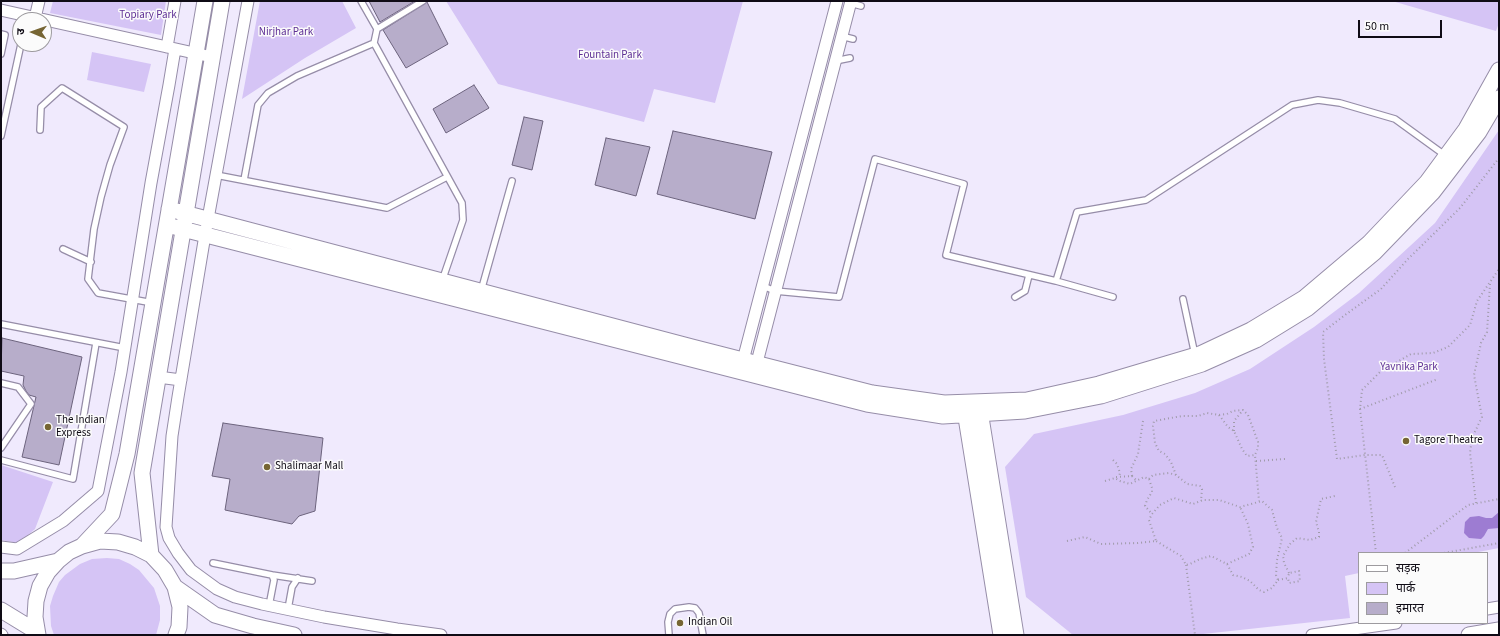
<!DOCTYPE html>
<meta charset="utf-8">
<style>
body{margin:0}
#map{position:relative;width:1500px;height:636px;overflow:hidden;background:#f0eafd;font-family:"Source Sans 3","Noto Sans Devanagari",sans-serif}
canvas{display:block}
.frame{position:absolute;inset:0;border:2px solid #0f0b15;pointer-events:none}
.legend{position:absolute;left:1358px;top:552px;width:130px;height:72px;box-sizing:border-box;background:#fbfbfb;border:1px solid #9d9b9f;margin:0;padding:5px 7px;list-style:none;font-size:12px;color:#0f0b15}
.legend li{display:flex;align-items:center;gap:8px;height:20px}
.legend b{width:20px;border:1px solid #9d9b9f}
.north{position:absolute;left:12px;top:12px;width:40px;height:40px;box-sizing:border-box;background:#fbfbfb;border:1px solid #9d9b9f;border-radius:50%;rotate:272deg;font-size:11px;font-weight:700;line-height:16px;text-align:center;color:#0f0b15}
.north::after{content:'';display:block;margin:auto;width:14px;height:18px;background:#766533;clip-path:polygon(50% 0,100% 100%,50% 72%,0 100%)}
.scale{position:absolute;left:1358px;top:20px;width:84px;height:18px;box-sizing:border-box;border:2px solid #0f0b15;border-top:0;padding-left:5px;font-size:12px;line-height:14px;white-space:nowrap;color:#0f0b15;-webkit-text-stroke:3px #fbfbfb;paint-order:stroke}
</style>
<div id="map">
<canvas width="1500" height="636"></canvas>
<div class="frame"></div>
<ul class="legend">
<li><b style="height:5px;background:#fff"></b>सड़क</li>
<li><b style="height:11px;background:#d5c4f5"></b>पार्क</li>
<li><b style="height:11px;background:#b7adca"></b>इमारत</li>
</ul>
<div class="north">उ</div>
<div class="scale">50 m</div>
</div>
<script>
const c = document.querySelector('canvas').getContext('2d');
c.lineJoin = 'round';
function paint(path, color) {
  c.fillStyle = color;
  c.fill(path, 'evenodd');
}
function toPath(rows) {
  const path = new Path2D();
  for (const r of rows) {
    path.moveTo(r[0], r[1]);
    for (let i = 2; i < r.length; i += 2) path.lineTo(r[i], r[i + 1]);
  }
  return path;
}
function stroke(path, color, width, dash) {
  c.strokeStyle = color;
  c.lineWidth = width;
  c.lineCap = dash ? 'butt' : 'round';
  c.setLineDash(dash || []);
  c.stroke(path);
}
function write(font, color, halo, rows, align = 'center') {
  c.font = font + ' "Source Sans 3",sans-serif';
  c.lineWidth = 3;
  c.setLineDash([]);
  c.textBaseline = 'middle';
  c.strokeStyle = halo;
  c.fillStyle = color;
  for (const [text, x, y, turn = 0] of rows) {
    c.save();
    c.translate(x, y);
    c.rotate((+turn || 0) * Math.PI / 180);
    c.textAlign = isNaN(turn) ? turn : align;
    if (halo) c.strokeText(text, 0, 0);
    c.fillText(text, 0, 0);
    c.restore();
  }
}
const green = toPath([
 [53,1,166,1,161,35,50,13],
 [260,1,342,1,356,28,305,58,242,99],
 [446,1,743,1,715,103,654,89,644,122,498,84],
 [1392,1,1499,1,1499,23,1496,31],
 [92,52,151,64,144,92,87,80],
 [1499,130,1499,548,1473,553,1359,553,1359,573,1345,576,1350,618,1194,635,1073,635,1026,597,1005,467,1034,434,1123,415,1195,393,1250,369,1314,327,1359,293,1435,223],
 [1,465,53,482,35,529,19,543,1,540],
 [107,558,119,559,130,564,139,570,154,588,160,606,160,620,156,635,54,635,51,626,50,606,53,596,59,582,65,575,80,564,92,559]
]);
const water = toPath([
 [1499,512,1499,528,1488,529,1484,536,1481,539,1469,538,1464,533,1465,522,1470,517,1479,516,1486,518,1492,518]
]);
const building = toPath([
 [369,1,415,1,380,22,369,1],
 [427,2,448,44,406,68,383,30,427,2],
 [474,85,489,108,446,133,433,109,474,85],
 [524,117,543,121,532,170,512,165,524,117],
 [673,131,772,152,755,219,657,194,673,131],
 [606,138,650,147,636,196,595,185,606,138],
 [2,338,82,357,59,465,22,457,36,397,29,395,26,391,23,385,24,376,1,371,2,338],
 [223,423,323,438,315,511,299,516,292,524,225,510,230,479,212,476,223,423]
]);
const path = toPath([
 [1360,409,1438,379],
 [1219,415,1228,427,1234,431,1242,449,1247,456,1255,455],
 [1234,431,1234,421,1243,410],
 [1113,460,1117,464,1120,473,1119,477],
 [1256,461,1285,459],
 [1176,475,1171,462,1165,454,1159,451,1155,443,1153,426,1154,421,1182,416,1198,416,1207,413,1219,415,1227,414,1233,411,1243,410,1248,415,1258,442,1258,448,1255,455,1259,501],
 [1132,476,1131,469,1138,454,1143,421],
 [1116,477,1132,476,1137,481],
 [1149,479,1153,475,1169,473,1176,475,1187,484,1200,486,1202,489,1201,501],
 [1105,481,1115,478,1120,481,1130,484,1144,477,1149,479,1152,488,1152,492,1147,500,1145,506,1152,514],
 [1395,487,1382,455,1365,455,1337,459,1324,359,1323,332,1345,315,1381,289,1408,259,1460,208,1499,158],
 [1476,503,1470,453,1472,438,1482,417,1474,375,1481,343,1487,332,1490,284],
 [1067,541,1085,537,1101,544,1138,543,1156,541,1149,520,1152,514,1160,505,1174,498,1193,504,1203,500,1219,500,1240,507,1262,501,1272,510,1277,528,1282,538,1277,560,1276,575,1278,580,1272,588,1264,592,1259,590,1250,581,1242,577,1233,575,1227,564,1211,556,1200,559,1190,564,1186,565,1181,556,1156,541],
 [1376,553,1360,409,1362,390,1380,372,1411,354,1433,353,1448,347,1470,325,1477,301,1499,269],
 [1405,553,1468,505,1499,499],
 [1444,553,1499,543],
 [1227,564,1249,554,1253,547,1248,524,1240,507],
 [1186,565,1195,635],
 [1289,573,1284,563,1283,556,1290,544,1297,538,1310,540,1319,537,1319,532,1316,522,1321,499,1335,496],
 [1278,580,1288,578,1289,583,1300,581,1299,571,1289,573,1288,578]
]);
const lane = toPath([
 [361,1,377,29,374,43,462,203,463,220,442,281],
 [850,3,861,6],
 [377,29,423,1],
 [1,34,5,35,1,54],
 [841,36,853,39],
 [835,61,850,58],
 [40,130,41,107,62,88,124,127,110,165,101,197,94,229,88,279,98,293,153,303],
 [1,136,21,44],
 [216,175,387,208,447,177],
 [244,180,258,105,268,93,297,76,374,43],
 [63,249,91,262],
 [1056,281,1113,297],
 [763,286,775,291,839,297,875,159,964,184,946,255,1056,281,1077,212,1146,200,1292,105,1318,100,1340,103,1395,119,1446,156],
 [481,291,512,181],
 [1015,297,1025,291,1029,275],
 [1183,299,1195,355],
 [1,324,125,348],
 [1,383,18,387,31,404,1,448],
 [1,460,73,479,96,343],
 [213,563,272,575,274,580,269,606],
 [272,575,312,581],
 [288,609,292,587,298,578],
 [669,635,668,622,670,614,675,609,689,607,695,608,699,613,703,635]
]);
const street = toPath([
 [248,1,205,235,178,397,172,436,166,527,169,538,178,553,191,570,217,589,235,597,262,604,324,617,397,629,441,635],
 [1,10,212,57],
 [35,18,39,1],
 [167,47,175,1],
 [741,368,837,1],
 [755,370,851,1],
 [158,377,181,380],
 [1,547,17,549,63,521,98,491,121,372,151,183,169,85,175,49],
 [1487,609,1499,607],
 [1,634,2,635],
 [1312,635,1396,623]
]);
const secondary = toPath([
 [169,209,692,347,872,393,944,403,1027,400,1099,384,1200,354,1251,330,1304,298,1369,243,1427,182,1466,129,1499,70],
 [167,225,867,404,943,416,1025,411,1101,396,1202,364,1256,340,1308,308,1374,253,1433,192,1479,132,1499,98],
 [964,405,1001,635],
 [979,405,1016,635],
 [82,546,112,514,127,454,205,1],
 [151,555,142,473,222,1],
 [1,571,14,571,58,561],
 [175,587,215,615,253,626,294,635],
 [1,610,37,632],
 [38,635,35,617,36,601,40,586,48,572,58,561,69,552,82,546,100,541,118,542,135,547,151,555,165,570,175,587,180,607,179,627,176,635],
 [1469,635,1499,630]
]);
const markers = [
 [48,427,4,"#766533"],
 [1406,441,4,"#766533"],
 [267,467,4,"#766533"],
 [680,623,4,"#766533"]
];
const parkNames = [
 ["Topiary Park",148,16],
 ["Nirjhar Park",286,33],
 ["Fountain Park",610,56],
 ["Yavnika Park",1409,368]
];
const poiNames = [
 ["The Indian",56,421],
 ["Express",56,434],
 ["Tagore Theatre",1414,441],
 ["Shalimaar Mall",275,467],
 ["Indian Oil",688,623]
];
paint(green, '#d5c4f5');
paint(water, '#9d7cd2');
paint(building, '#b7adca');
stroke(building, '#6c637d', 1);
stroke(lane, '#968da8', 8);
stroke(street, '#968da8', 13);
stroke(secondary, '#968da8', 17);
stroke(path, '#a09baa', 2, [1, 3]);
stroke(lane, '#fff', 5.5);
stroke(street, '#fff', 11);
stroke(secondary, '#fff', 15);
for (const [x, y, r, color] of markers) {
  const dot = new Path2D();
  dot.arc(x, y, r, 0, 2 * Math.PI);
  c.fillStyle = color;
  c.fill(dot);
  stroke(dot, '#fbfbfb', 1.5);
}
write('11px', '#5e2f95', '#fbfbfb', parkNames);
write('11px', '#0f0b15', '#fbfbfb', poiNames, 'left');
</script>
